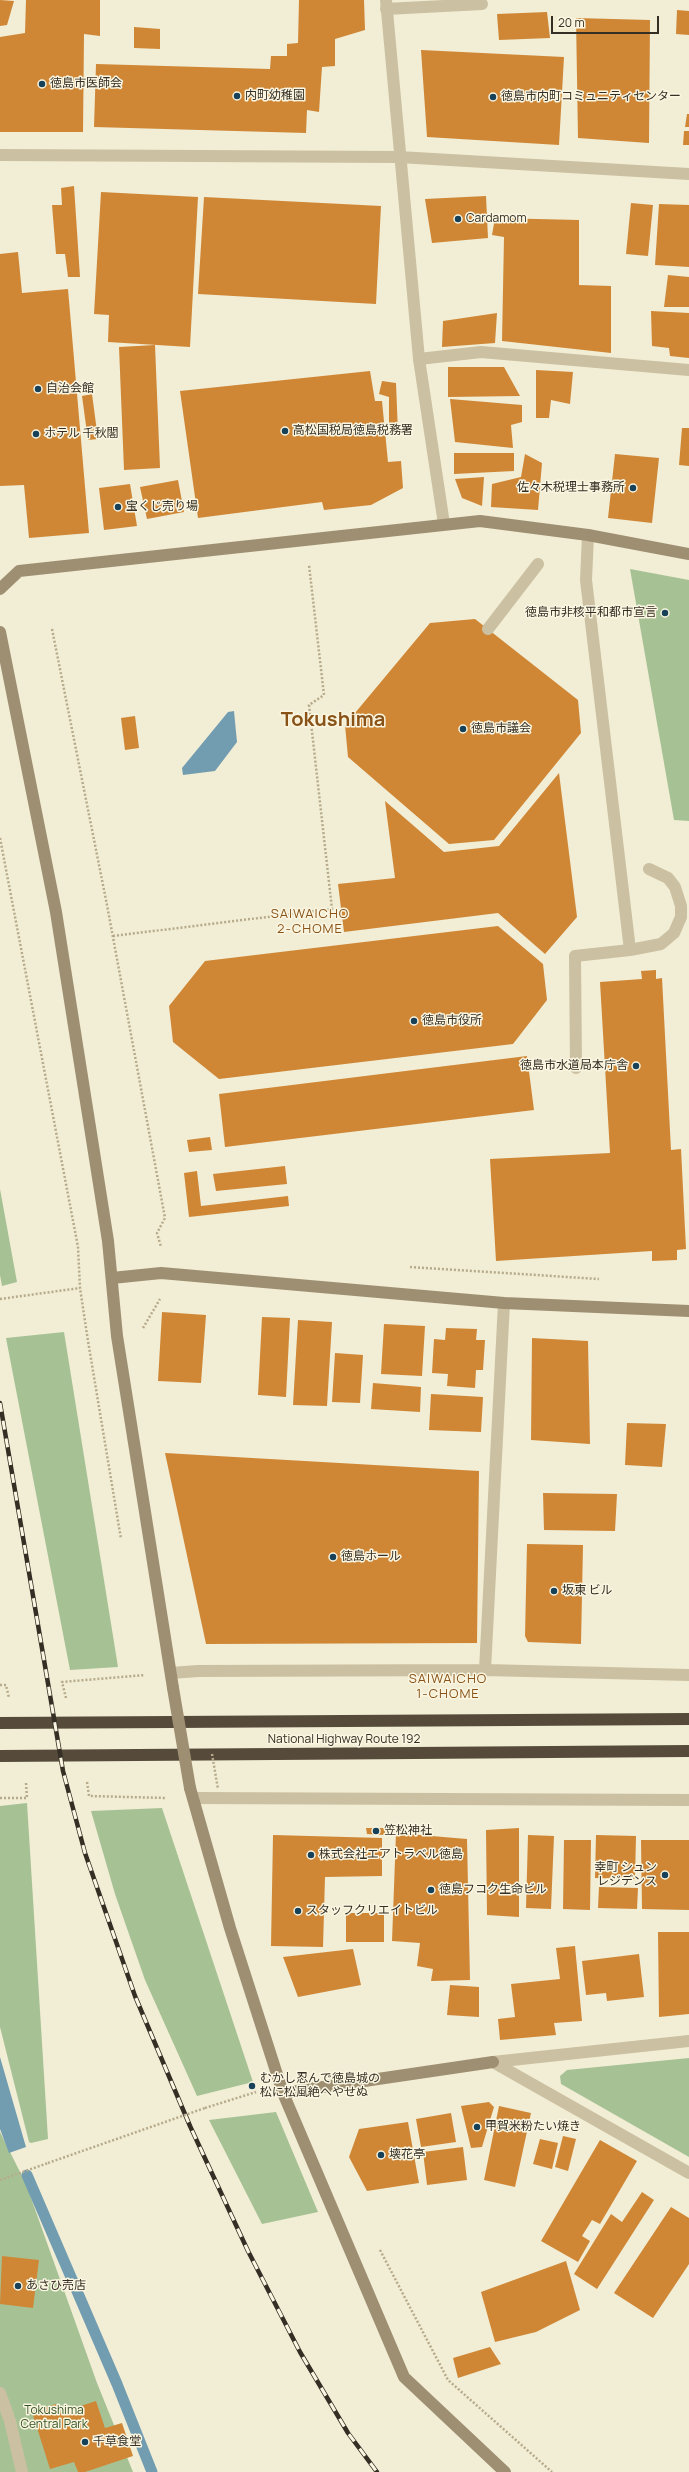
<!DOCTYPE html>
<meta charset="utf-8">
<style>
body{margin:0}
#map{position:relative;width:689px;height:2472px;overflow:hidden;background:#f2edd5;font-family:Manrope,sans-serif}
canvas{display:block}
.scale{position:absolute;left:551px;top:16px;width:108px;height:18px;box-sizing:border-box;border:2px solid #342e24;border-top:0;padding-left:5px;font-size:12px;line-height:14px;white-space:nowrap;color:#342e24;-webkit-text-stroke:3px #faf6e1;paint-order:stroke}
</style>
<div id="map">
<canvas width="689" height="2472"></canvas>
<div class="scale">20 m</div>
</div>
<script>
const c = document.querySelector('canvas').getContext('2d');
c.lineJoin = 'round';
function paint(path, color) {
  c.fillStyle = color;
  c.fill(path, 'evenodd');
}
function toPath(rows) {
  const path = new Path2D();
  for (const r of rows) {
    path.moveTo(r[0], r[1]);
    for (let i = 2; i < r.length; i += 2) path.lineTo(r[i], r[i + 1]);
  }
  return path;
}
function stroke(path, color, width, dash) {
  c.strokeStyle = color;
  c.lineWidth = width;
  c.lineCap = dash ? 'butt' : 'round';
  c.setLineDash(dash || []);
  c.stroke(path);
}
function write(font, color, halo, rows, align = 'center') {
  c.font = font + ' Manrope,"Noto Sans JP",sans-serif';
  c.lineWidth = 3;
  c.setLineDash([]);
  c.textBaseline = 'middle';
  c.strokeStyle = halo;
  c.fillStyle = color;
  for (const [text, x, y, turn = 0] of rows) {
    c.save();
    c.translate(x, y);
    c.rotate((+turn || 0) * Math.PI / 180);
    c.textAlign = isNaN(turn) ? turn : align;
    if (halo) c.strokeText(text, 0, 0);
    c.fillText(text, 0, 0);
    c.restore();
  }
}
const green = toPath([
 [630,569,689,580,689,821,674,820],
 [0,1189,17,1282,2,1286,0,1275],
 [64,1332,118,1667,70,1670,6,1338],
 [27,1803,48,2139,31,2143,29,2142,0,2027,0,1806],
 [162,1808,253,2082,197,2096,145,1980,115,1894,91,1811],
 [689,2058,689,2157,561,2084,560,2076,567,2070],
 [276,2112,318,2212,262,2224,209,2120],
 [0,2132,26,2184,97,2383,133,2472,0,2472]
]);
const water = toPath([
 [234,711,237,742,215,771,183,775,182,768,228,712],
 [0,2057,26,2147,9,2153,0,2129]
]);
const stream = toPath([
 [27,2175,117,2384,152,2472]
]);
const building = toPath([
 [0,0,14,1,7,25,0,26],
 [26,0,100,0,100,36,84,34,83,132,0,132,0,37,25,33],
 [299,0,364,0,365,30,335,39,335,66,322,67,319,112,307,110,306,133,94,127,96,64,270,69,271,56,287,56,287,44,298,43],
 [677,10,689,11,689,35,676,34],
 [547,12,550,38,499,40,497,14],
 [576,18,650,20,649,143,578,138],
 [134,27,160,29,160,49,134,48],
 [421,50,564,57,559,145,427,137],
 [687,114,689,114,689,127,685,127],
 [684,131,689,131,689,145,683,145],
 [74,186,80,277,68,277,65,254,56,254,52,205,62,205,61,188],
 [101,192,198,197,190,347,108,342,109,315,94,314],
 [486,196,488,238,432,243,425,199],
 [204,197,381,206,376,304,198,294],
 [631,203,653,205,648,256,626,254],
 [659,204,689,205,689,267,655,265],
 [495,218,579,220,579,285,611,286,611,353,502,341,504,237,492,235],
 [18,252,22,293,68,289,89,533,29,538,24,485,0,486,0,254],
 [668,275,689,277,689,307,664,307],
 [651,311,689,313,689,358,670,356,669,348,652,346],
 [497,313,495,343,442,347,443,321],
 [155,345,160,468,124,470,119,347],
 [448,367,504,367,520,396,448,397],
 [536,370,573,372,570,404,551,400,549,418,536,418],
 [370,371,375,401,382,401,388,462,401,461,403,488,371,505,324,510,322,502,198,518,180,391],
 [382,381,396,383,398,433,389,434,389,397,379,394],
 [92,394,98,439,88,440,82,396],
 [450,399,522,405,522,422,511,425,513,448,455,442],
 [682,428,689,428,689,466,679,465],
 [454,453,514,453,514,471,454,474],
 [525,454,542,463,538,510,491,507,492,484,521,477],
 [615,454,659,458,652,523,608,518],
 [484,477,482,506,462,498,455,479],
 [178,480,184,512,147,519,140,487],
 [130,484,137,526,104,530,99,488],
 [475,619,578,700,581,733,494,840,449,844,348,757,345,725,430,623],
 [135,716,139,748,125,750,121,718],
 [559,773,577,917,545,954,498,913,344,932,338,884,395,878,385,801,444,852,499,846],
 [498,926,543,964,547,1000,513,1044,219,1079,173,1042,169,1006,205,961],
 [656,970,656,979,662,978,671,1150,681,1149,686,1249,677,1250,677,1260,652,1261,652,1251,496,1261,490,1159,610,1153,600,982,642,979,641,971],
 [527,1056,534,1110,225,1147,219,1094],
 [210,1137,212,1150,189,1152,187,1140],
 [285,1166,287,1184,216,1191,213,1174],
 [197,1171,201,1206,288,1196,289,1206,189,1217,184,1173],
 [162,1312,206,1315,201,1383,158,1381],
 [262,1317,290,1318,286,1397,258,1395],
 [298,1320,332,1322,327,1406,293,1405],
 [384,1324,425,1326,422,1376,381,1374],
 [446,1328,477,1329,476,1340,485,1340,483,1370,476,1370,475,1388,447,1386,448,1374,432,1373,434,1339,445,1340],
 [532,1338,588,1341,590,1444,531,1440],
 [335,1353,363,1355,360,1403,332,1402],
 [373,1383,421,1387,420,1412,371,1409],
 [431,1394,483,1397,481,1432,429,1430],
 [627,1423,666,1424,662,1467,625,1465],
 [165,1453,479,1471,477,1643,206,1644],
 [543,1493,617,1494,615,1531,544,1530],
 [527,1544,583,1545,581,1644,528,1642,525,1636],
 [366,1828,385,1828,385,1835,367,1834],
 [519,1828,519,1917,487,1915,486,1830],
 [396,1833,467,1839,470,1980,431,1981,433,1969,417,1966,420,1943,392,1941],
 [273,1835,382,1838,382,1876,325,1877,323,1947,271,1946],
 [528,1835,554,1836,551,1909,526,1908],
 [596,1835,636,1836,635,1879,595,1878],
 [564,1840,591,1840,590,1910,563,1909],
 [641,1840,689,1840,689,1910,642,1909],
 [599,1887,638,1888,637,1909,598,1908],
 [346,1913,384,1913,384,1942,346,1942],
 [658,1932,689,1932,689,2014,659,2017],
 [575,1946,582,2021,554,2023,556,2035,500,2040,498,2019,515,2017,511,1984,560,1979,556,1948],
 [353,1949,361,1985,298,1997,283,1957],
 [639,1954,644,1997,607,2001,606,1993,586,1995,582,1961],
 [450,1985,479,1987,479,2017,447,2015],
 [489,2102,494,2107,482,2147,471,2148,461,2106],
 [499,2106,531,2113,515,2187,484,2180],
 [451,2113,456,2142,421,2147,416,2119],
 [408,2122,419,2183,367,2191,349,2157,359,2129],
 [563,2136,576,2139,568,2171,555,2167],
 [540,2139,558,2143,552,2169,533,2164],
 [600,2140,637,2161,600,2224,592,2220,582,2236,590,2241,578,2262,541,2241],
 [463,2147,467,2180,427,2185,423,2152],
 [642,2192,654,2200,597,2289,574,2274,611,2214,622,2222],
 [671,2207,689,2218,689,2264,653,2318,614,2293],
 [2,2256,39,2260,33,2308,0,2304],
 [566,2261,580,2310,536,2332,495,2342,481,2292],
 [490,2347,501,2364,458,2378,453,2358],
 [96,2401,105,2428,122,2423,133,2456,85,2472,78,2472,74,2462,50,2469,32,2412,56,2404,59,2413]
]);
const path = toPath([
 [52,629,107,905,165,1218,157,1233,161,1247],
 [0,838,78,1247,80,1288,88,1341,121,1539],
 [113,936,332,909,309,705,324,695,309,565],
 [410,1267,599,1279],
 [0,1299,80,1288],
 [143,1328,160,1299],
 [0,1685,6,1685,9,1698],
 [66,1698,62,1682,145,1675],
 [87,1782,89,1796,166,1798],
 [0,1798,27,1798,26,1783],
 [205,2108,256,2092],
 [0,2180,48,2163],
 [380,2250,448,2380,552,2472]
]);
const lane = toPath([
 [386,9,482,4],
 [419,359,481,352,689,370],
 [488,629,538,564],
 [630,950,661,944,674,933,681,917,681,906,675,887,668,878,649,869],
 [576,1068,575,956,630,950,586,580,588,535],
 [0,2393,10,2421,22,2472]
]);
const street = toPath([
 [386,0,419,359,444,524],
 [0,155,399,157,689,174],
 [485,1670,504,1303],
 [171,1673,198,1671,485,1670,689,1675],
 [193,1798,689,1800],
 [493,2062,689,2173],
 [493,2062,689,2041]
]);
const secondary = toPath([
 [0,589,19,571,480,521,588,535,689,554],
 [0,632,56,912,108,1241,117,1336,173,1688],
 [112,1278,161,1273,504,1303,689,1311],
 [190,1788,230,1928,283,2093,404,2377,505,2472],
 [283,2093,493,2062]
]);
const highway = toPath([
 [0,1723,689,1719],
 [0,1756,689,1751]
]);
const rail = toPath([
 [0,1403,63,1771,85,1853,135,1996,190,2126,248,2251,300,2352,348,2433,377,2472]
]);
const pathBridge = toPath([
 [212,1754,218,1789],
 [48,2163,205,2108]
]);
const secondaryBridge = toPath([
 [173,1688,190,1788]
]);
const markers = [
 [42,84,4,"#174158"],
 [237,96,4,"#174158"],
 [493,97,4,"#174158"],
 [458,219,4,"#174158"],
 [38,389,4,"#174158"],
 [285,431,4,"#174158"],
 [36,434,4,"#174158"],
 [633,488,4,"#174158"],
 [118,507,4,"#174158"],
 [665,613,4,"#174158"],
 [463,729,4,"#174158"],
 [414,1021,4,"#174158"],
 [636,1066,4,"#174158"],
 [333,1557,4,"#174158"],
 [554,1591,4,"#174158"],
 [376,1831,4,"#174158"],
 [311,1855,4,"#174158"],
 [665,1875,4,"#174158"],
 [431,1890,4,"#174158"],
 [298,1911,4,"#174158"],
 [252,2086,4,"#174158"],
 [477,2127,4,"#174158"],
 [381,2155,4,"#174158"],
 [18,2286,4,"#174158"],
 [85,2442,4,"#174158"]
];
const poiNames = [
 ["徳島市医師会",50,84],
 ["内町幼稚園",245,96],
 ["徳島市内町コミュニティセンター",501,97],
 ["Cardamom",466,219],
 ["自治会館",46,389],
 ["高松国税局徳島税務署",293,431],
 ["ホテル 千秋閣",44,434],
 ["佐々木税理士事務所",625,488,"right"],
 ["宝くじ売り場",126,507],
 ["徳島市非核平和都市宣言",657,613,"right"],
 ["徳島市議会",471,729],
 ["徳島市役所",422,1021],
 ["徳島市水道局本庁舎",628,1066,"right"],
 ["徳島ホール",341,1557],
 ["坂東 ビル",562,1591],
 ["笠松神社",384,1831],
 ["株式会社エアトラベル徳島",319,1855],
 ["幸町 シュン",657,1868,"right"],
 ["レジデンス",657,1882,"right"],
 ["徳島フコク生命ビル",439,1890],
 ["スタッフクリエイトビル",306,1911],
 ["むかし忍んで徳島城の",260,2079],
 ["松に松風絶へやせぬ",260,2093],
 ["甲賀米粉たい焼き",485,2127],
 ["壊花亭",389,2155],
 ["あさひ売店",26,2286],
 ["千草食堂",93,2442]
];
const streetNames = [
 ["National Highway Route 192",344,1740]
];
const parkNames = [
 ["Tokushima",54,2411],
 ["Central Park",54,2425]
];
const neighbourhoodNames = [
 ["SAIWAICHO",310,914],
 ["2-CHOME",310,929],
 ["SAIWAICHO",448,1679],
 ["1-CHOME",448,1694]
];
const townNames = [
 ["Tokushima",333,720]
];
paint(green, '#a6c295');
paint(water, '#729db1');
stroke(stream, '#729db1', 11);
paint(building, '#cf8736');
stroke(path, '#b6aa8b', 2.5, [2, 2]);
stroke(lane, '#cbc0a1', 12);
stroke(street, '#cbc0a1', 12);
stroke(secondary, '#9e8f72', 12);
stroke(highway, '#564b3a', 12);
stroke(rail, '#342e24', 4.5);
stroke(rail, '#faf6e1', 3, [9]);
stroke(pathBridge, '#b6aa8b', 2.5, [2, 2]);
stroke(secondaryBridge, '#9e8f72', 12);
for (const [x, y, r, color] of markers) {
  const dot = new Path2D();
  dot.arc(x, y, r, 0, 2 * Math.PI);
  c.fillStyle = color;
  c.fill(dot);
  stroke(dot, '#faf6e1', 1.5);
}
write('12px', '#342e24', '#faf6e1', poiNames, 'left');
write('12px', '#342e24', '#faf6e1', streetNames);
write('12px', '#365426', '#faf6e1', parkNames);
c.letterSpacing = '1px';
write('13px', '#895318', '#faf6e1', neighbourhoodNames);
c.letterSpacing = '0px';
write('bold 20px', '#895318', '#faf6e1', townNames);
</script>
